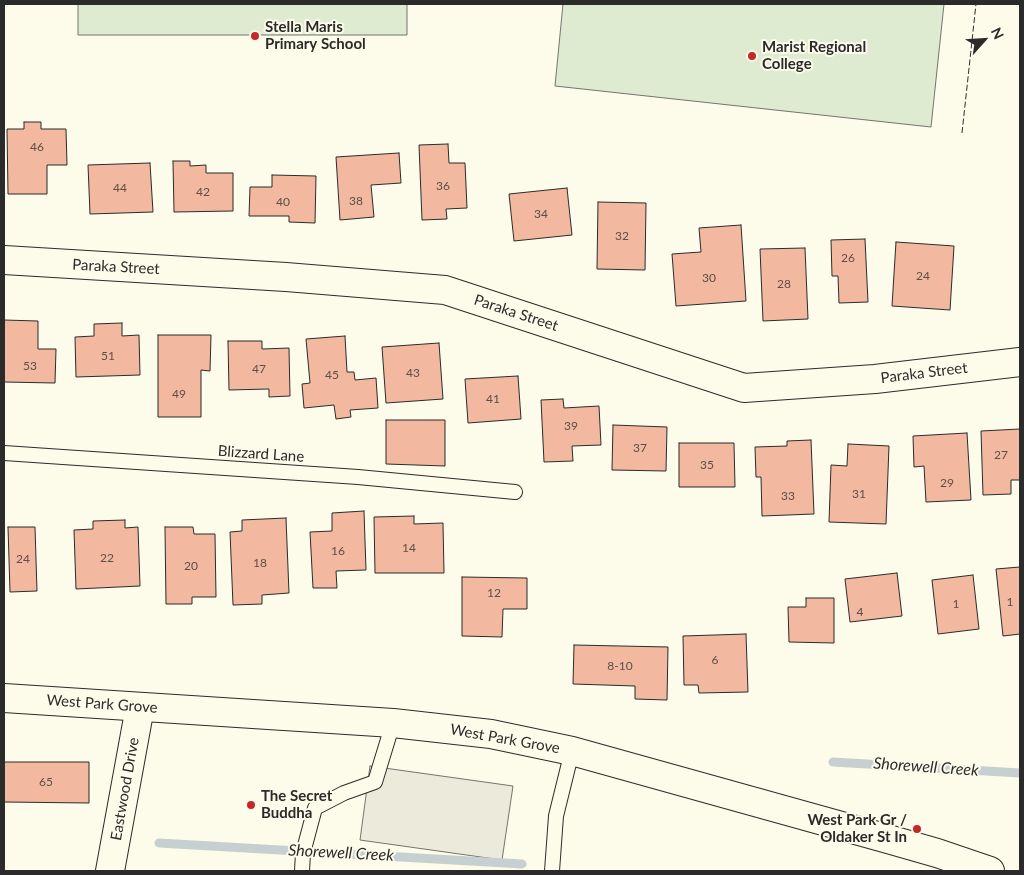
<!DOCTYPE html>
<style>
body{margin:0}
#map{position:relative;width:1024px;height:875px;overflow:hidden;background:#fdfbea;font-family:Lato,sans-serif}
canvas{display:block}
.frame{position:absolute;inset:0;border:5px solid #2b2b2b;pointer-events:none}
.north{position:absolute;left:959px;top:15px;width:50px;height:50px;-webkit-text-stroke:4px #fdfbea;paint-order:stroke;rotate:64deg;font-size:14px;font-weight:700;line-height:20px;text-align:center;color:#2b2b2b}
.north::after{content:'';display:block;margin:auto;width:18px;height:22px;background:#2b2b2b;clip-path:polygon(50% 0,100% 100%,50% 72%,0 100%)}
</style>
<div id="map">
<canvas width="1024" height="875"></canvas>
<div class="frame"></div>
<div class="north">N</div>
</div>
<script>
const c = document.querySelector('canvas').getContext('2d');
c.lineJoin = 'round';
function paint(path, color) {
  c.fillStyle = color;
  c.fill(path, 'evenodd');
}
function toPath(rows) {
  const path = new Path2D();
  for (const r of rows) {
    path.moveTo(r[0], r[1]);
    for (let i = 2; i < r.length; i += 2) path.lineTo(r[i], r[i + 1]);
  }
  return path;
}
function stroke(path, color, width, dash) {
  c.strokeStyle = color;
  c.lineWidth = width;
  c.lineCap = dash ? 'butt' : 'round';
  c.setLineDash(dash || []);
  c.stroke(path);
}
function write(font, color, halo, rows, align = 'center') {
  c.font = font + ' Lato,sans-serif';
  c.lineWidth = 4;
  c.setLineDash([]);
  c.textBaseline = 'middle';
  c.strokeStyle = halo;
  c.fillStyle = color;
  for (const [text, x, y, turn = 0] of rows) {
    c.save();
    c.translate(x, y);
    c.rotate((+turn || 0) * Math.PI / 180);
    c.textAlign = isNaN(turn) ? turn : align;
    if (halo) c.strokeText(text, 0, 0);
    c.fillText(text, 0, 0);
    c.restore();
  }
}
const green = toPath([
 [78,4,407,4,407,35,78,35,78,4],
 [563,4,944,4,931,127,555,86,563,4]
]);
const parking = toPath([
 [370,766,513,786,502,860,360,840,370,766]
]);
const stream = toPath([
 [833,762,1020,773],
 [159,843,522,864]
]);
const building = toPath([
 [24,122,41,122,41,129,66,129,67,165,47,165,47,194,8,194,7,129,24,129,24,122],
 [448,144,449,163,465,163,467,208,446,209,447,219,422,220,419,145,448,144],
 [399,153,401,183,371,185,374,217,340,220,336,157,399,153],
 [173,161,190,161,190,166,206,165,206,173,233,173,233,211,174,212,173,161],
 [150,163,153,212,90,214,88,165,150,163],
 [272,175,316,176,315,223,289,222,289,216,249,216,250,187,272,187,272,175],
 [567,188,572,235,514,241,509,194,567,188],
 [598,202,646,203,645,270,597,269,598,202],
 [741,225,746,301,676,306,672,254,701,252,699,228,741,225],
 [865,239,868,302,839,303,838,276,832,276,831,240,865,239],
 [896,242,954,246,950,310,892,306,896,242],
 [805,248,808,319,763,321,760,249,805,248],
 [4,320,38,321,38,349,56,349,55,383,4,382,4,320],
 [122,323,122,336,139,335,140,375,76,377,75,337,94,336,94,324,122,323],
 [158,335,211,335,210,371,201,370,201,417,158,417,158,335],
 [345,336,347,372,354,372,355,380,376,378,378,408,350,410,351,417,336,419,334,405,304,408,302,384,310,383,306,339,345,336],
 [228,341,262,341,262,349,289,348,290,396,269,397,269,389,229,390,228,341],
 [439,343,443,399,386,403,382,347,439,343],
 [518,376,521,419,468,423,465,379,518,376],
 [563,399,564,408,599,406,601,445,572,446,573,461,544,462,541,400,563,399],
 [386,420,445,420,445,466,386,464,386,420],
 [613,425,667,427,666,471,612,470,613,425],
 [1020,429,1020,480,1011,480,1011,494,983,495,981,431,1020,429],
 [967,433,971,500,926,502,924,466,914,467,913,436,967,433],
 [811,440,814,514,762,516,761,477,756,477,755,447,787,446,787,441,811,440],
 [679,443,734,443,735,487,679,487,679,443],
 [848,444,889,446,886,524,829,522,831,465,847,466,848,444],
 [364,511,366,570,336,571,337,588,313,588,310,532,332,531,332,513,364,511],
 [414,516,414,524,443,523,444,573,375,573,374,517,414,516],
 [286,518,289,593,262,595,262,604,233,605,230,532,242,531,242,520,286,518],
 [125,520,125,528,138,527,140,586,76,589,74,530,93,529,93,521,125,520],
 [8,527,35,527,37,591,10,592,8,527],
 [165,527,193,527,194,534,215,534,216,597,192,597,192,604,166,604,165,527],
 [1020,567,1020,634,1003,636,996,569,1020,567],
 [897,573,902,616,850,622,845,579,897,573],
 [973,575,979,629,938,634,932,580,973,575],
 [462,577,527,578,527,609,503,609,502,637,462,636,462,577],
 [806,598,834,598,834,643,789,642,788,607,806,607,806,598],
 [746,634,748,692,699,693,698,685,684,685,683,636,746,634],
 [574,645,668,647,667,700,635,699,635,686,573,684,574,645],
 [4,762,89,762,89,803,4,802,4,762]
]);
const lane = toPath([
 [4,453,358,477,515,492],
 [302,871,303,853,315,808,344,793,375,782,393,723],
 [552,871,556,816,572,751]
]);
const street = toPath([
 [4,260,286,277,445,290,744,388,875,379,1020,362],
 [110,871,140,707]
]);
const secondary = toPath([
 [4,698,393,723,491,734,572,751,888,839,937,853,990,871]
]);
const fence = toPath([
 [962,133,976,4]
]);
const markers = [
 [255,36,5,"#c62828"],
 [752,56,5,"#c62828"],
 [251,805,5,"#c62828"],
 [917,829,5,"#c62828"]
];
const numberNames = [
 ["46",37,147],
 ["36",443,186],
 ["44",120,188],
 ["42",203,192],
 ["38",356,201],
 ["40",283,202],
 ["34",541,214],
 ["32",622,236],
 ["26",848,258],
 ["24",923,276],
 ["30",709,278],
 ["28",784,284],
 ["51",108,356],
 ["53",30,366],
 ["47",259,369],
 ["43",413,373],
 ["45",332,375],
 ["49",179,394],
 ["41",493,399],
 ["39",571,426],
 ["37",640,448],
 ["27",1001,455],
 ["35",707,465],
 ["29",947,483],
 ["31",859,494],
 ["33",788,496],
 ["14",409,548],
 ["16",338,551],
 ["22",107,558],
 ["24",23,559],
 ["18",260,563],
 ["20",191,566],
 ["12",494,593],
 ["1",1010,602],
 ["1",956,604],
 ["4",860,612],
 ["6",715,660],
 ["8-10",620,666],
 ["65",46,782]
];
const poiNames = [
 ["Stella Maris",265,27],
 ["Primary School",265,44],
 ["Marist Regional",762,47],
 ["College",762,64],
 ["The Secret",261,796],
 ["Buddha",261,813],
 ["West Park Gr /",907,820,"right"],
 ["Oldaker St In",907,837,"right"]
];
const streetNames = [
 ["Paraka Street",116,267,3],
 ["Paraka Street",516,313,18],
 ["Paraka Street",924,373,-7],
 ["Blizzard Lane",261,454,4],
 ["West Park Grove",102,704,4],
 ["West Park Grove",505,739,10],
 ["Eastwood Drive",125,789,-80]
];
const waterNames = [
 ["Shorewell Creek",926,767,4],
 ["Shorewell Creek",341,853,3]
];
paint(green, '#deebd1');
stroke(green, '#74746e', 1);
paint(parking, '#eceadb');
stroke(parking, '#74746e', 1);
stroke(stream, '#c7d0d0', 9);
paint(building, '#f2b8a0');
stroke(building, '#2b2b2b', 1);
stroke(lane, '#2b2b2b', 16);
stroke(street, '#2b2b2b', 30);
stroke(secondary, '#2b2b2b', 30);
stroke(lane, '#fdfbea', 14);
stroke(street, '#fdfbea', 28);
stroke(secondary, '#fdfbea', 28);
stroke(fence, '#2b2b2b', 1, [6, 2.5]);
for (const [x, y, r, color] of markers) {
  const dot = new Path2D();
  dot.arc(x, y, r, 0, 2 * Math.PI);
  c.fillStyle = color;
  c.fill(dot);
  stroke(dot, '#fdfbea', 2);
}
write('12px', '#5d4e48', null, numberNames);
write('bold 15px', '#2b2b2b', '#fdfbea', poiNames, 'left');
write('15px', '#2b2b2b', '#fdfbea', streetNames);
write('italic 16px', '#2b2b2b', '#fdfbea', waterNames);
</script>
